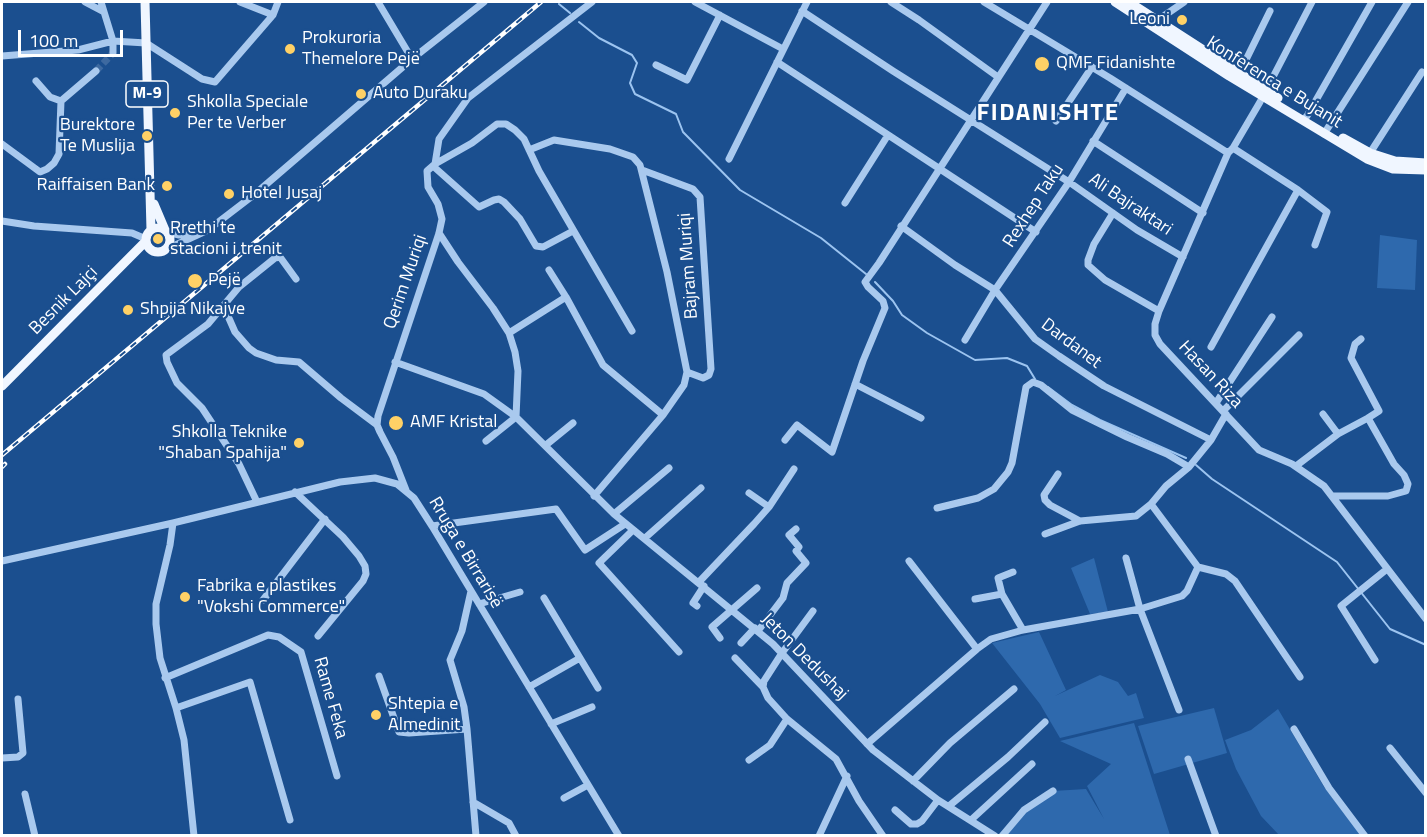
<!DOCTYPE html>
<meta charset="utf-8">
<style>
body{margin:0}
#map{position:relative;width:1427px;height:837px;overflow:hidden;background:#1b4f8f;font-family:"Titillium Web",sans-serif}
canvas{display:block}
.frame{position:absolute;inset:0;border:3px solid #fff;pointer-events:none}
.scale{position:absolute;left:18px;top:30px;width:105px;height:27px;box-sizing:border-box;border:3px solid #fff;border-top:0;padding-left:8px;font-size:18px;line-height:21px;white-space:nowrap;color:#fff;-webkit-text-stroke:4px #1b4f8f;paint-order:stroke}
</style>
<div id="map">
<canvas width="1427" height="837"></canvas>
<div class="frame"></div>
<div class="scale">100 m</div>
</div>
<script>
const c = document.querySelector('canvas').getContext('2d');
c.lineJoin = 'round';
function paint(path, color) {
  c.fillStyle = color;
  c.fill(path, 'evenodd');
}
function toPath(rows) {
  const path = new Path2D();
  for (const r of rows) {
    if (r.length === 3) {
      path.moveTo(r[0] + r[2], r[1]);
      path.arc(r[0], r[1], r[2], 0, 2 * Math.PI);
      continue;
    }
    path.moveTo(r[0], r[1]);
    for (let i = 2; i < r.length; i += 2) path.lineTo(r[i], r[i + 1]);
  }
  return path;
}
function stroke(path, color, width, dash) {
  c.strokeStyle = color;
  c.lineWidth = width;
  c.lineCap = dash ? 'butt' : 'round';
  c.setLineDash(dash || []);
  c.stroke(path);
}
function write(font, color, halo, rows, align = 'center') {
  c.font = font + ' "Titillium Web",sans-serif';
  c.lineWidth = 4.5;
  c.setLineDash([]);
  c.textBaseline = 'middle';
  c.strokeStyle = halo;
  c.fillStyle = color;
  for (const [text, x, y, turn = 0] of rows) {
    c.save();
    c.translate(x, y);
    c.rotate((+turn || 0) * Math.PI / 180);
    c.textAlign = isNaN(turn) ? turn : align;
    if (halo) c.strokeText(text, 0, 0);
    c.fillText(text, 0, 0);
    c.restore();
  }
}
const green = toPath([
 [1380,235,1417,240,1415,290,1377,288],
 [1094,558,1108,612,1090,614,1071,568],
 [1039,632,1066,690,1055,696,1100,675,1118,682,1128,696,1136,693,1144,718,1060,738,1040,704,992,643],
 [1214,708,1227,753,1154,774,1138,726],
 [1278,709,1324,787,1361,835,1279,835,1261,816,1236,769,1225,740,1251,730],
 [1134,723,1170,835,1003,835,1024,810,1053,791,1086,789,1104,819,1087,786,1111,764,1060,741]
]);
const stream = toPath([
 [559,4,570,13],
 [579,22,599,38,632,55,637,63,630,83,635,94,676,114,683,132,740,190,821,238,866,274],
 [875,282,893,301,902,315,927,333,975,360,1007,358,1027,366,1035,379],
 [1048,387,1072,405,1100,420,1186,458],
 [1196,465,1212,479,1337,562,1390,629,1426,645]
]);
const minorTunnel = toPath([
 [96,71,113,53]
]);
const minor = toPath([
 [85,2,104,12],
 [101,2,113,41,113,53],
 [240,2,273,15],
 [378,2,412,59],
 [695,2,783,49],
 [891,2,919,20,998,77],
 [984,2,1110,78,1228,153],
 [1312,2,1260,102,1233,148,1228,153,1159,311,1155,324,1155,335,1160,344,1259,450,1292,464,1324,486,1426,619],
 [802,11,893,71,1069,182,1137,230,1183,257],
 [1155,22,1184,2],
 [2,56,78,50,113,41,146,43,202,79,215,82,273,15,278,2],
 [777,62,1036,232],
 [656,65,687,80,720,15],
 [1239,74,1270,11],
 [36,81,50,97,61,101],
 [61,101,96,71],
 [1303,120,1307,116,1372,2],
 [1056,121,1092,67],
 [1324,134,1408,2],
 [1093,141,1203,213],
 [2,144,40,172,47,169,54,163,59,154,61,101],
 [1233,148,1298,190,1327,212,1315,245],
 [529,150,554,140,610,149,633,157,640,165,667,272,687,372,684,385,663,415,594,496],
 [1370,153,1422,72],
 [729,159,807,2],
 [435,164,439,139,468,98,592,2],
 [433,166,479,207,494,200,499,199,504,202,520,219,536,246,543,247,573,231],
 [642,170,693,189,700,197,711,369,709,375,703,378,687,372],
 [845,203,888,135],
 [1113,213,1094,244,1088,260,1088,265,1105,280,1159,311],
 [2,221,34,226,132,233,146,239],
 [901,226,955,265,995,290,1035,339,1059,356,1104,386,1211,440],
 [167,232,179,235,195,235],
 [439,233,458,262,493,308,509,333,515,352,518,371,516,417,486,441],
 [167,249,208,230,255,194,412,59,484,2],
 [566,297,603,365,663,415],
 [224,307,235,332,249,348,256,353,276,360,299,362,341,398,377,425],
 [509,333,566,297,549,270],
 [965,340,995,290,1069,182,1126,88],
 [1211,347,1298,190],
 [395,362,484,394,516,417,614,514,773,644,873,750,938,800,995,836],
 [855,384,921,418],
 [1216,403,1272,317],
 [1223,411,1299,335],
 [1323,414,1338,434],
 [785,440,797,425,832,452,863,361,885,308,883,301,868,287,865,282,879,263,1047,2],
 [546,445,573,423],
 [1296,466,1338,434,1368,418],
 [1058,474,1044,495,1045,500,1050,505,1080,521],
 [406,490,393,457,380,432,377,425,378,416,439,233,442,219,438,204,428,187,427,171,435,164,472,143,497,124,506,124,515,130,524,139,539,171,632,331],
 [295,492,343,537,359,556,365,566,366,574,363,581,318,636],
 [749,493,769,507],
 [1332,496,1388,496,1406,491,1408,484,1404,475,1394,464,1368,418,1379,411,1351,358,1355,344,1361,339],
 [257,502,239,464,202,408,177,383,167,362,166,355,208,324,239,287,275,258,280,257,296,279],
 [1151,504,1198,567,1226,574,1235,581,1300,677],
 [937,508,978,498,994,489,1008,472,1012,463,1026,387,1033,382,1041,385,1072,410,1127,437,1167,454,1189,467],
 [614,514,669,468],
 [173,523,170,545,156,604,156,624,160,658,176,708,184,740,194,836],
 [432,526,556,509,585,550,625,524],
 [633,530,599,563,679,652],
 [1045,534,1080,521,1136,516,1151,504,1166,486,1189,467,1211,440,1226,414],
 [645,538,701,488],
 [1126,558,1140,609,1182,596,1187,591,1198,567],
 [2,561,173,523,340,482,375,478,397,484,414,498,432,526,619,836],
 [1013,572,998,578,1002,594,1023,630],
 [699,582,754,524,769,507,794,469],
 [471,591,462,631,450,660,464,707,467,729,476,836],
 [544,598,598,688],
 [975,599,1002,594],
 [263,600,325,519],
 [479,604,520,592],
 [697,606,693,603,704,586],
 [813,611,782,653,764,681,763,687,768,698,787,719,836,759,859,801,883,836],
 [758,631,783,598,787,583,806,563,796,551,799,547,789,535,796,529],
 [720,638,712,627,757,588],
 [741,643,755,628],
 [977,649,991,639,1023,630,1140,609,1179,710],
 [735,658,763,687],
 [1375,660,1341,606,1387,569],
 [379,676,399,732,409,733,467,729],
 [165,678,268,635,279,637,301,652,337,776],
 [529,687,580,658],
 [176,708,250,682,290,820],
 [551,724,592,707],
 [1294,729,1329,788,1365,836],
 [867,744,977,649,909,561],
 [1390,748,1426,793],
 [2,758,18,757,23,753,18,699],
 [1188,759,1216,836],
 [749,760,770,745,787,719],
 [913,781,950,743,1014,689],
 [25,794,35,836],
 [564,798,588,785],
 [473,802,509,823,516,836],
 [949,806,1008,757,1045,722],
 [895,810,911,824,917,824,922,821,938,800],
 [971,820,1032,764],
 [819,836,847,776],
 [1002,836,1024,810,1053,791]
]);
const major = toPath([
 [145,2,151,230],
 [1115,2,1229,76,1367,159,1393,169,1426,170],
 [1129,2,1278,98],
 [1343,138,1370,153,1395,161,1426,163],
 [154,204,165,230],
 [158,240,12],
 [2,386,146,241]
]);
const rail = toPath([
 [2,455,541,2],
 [2,467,5,464]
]);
const markers = [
 [1182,20,6,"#ffd166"],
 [290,49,6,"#ffd166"],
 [1042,64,8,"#ffd166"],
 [361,94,6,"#ffd166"],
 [175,113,6,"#ffd166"],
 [147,136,6,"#ffd166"],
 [167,186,6,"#ffd166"],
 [229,194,6,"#ffd166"],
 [158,239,6,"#ffd166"],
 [195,281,8,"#ffd166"],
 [128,310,6,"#ffd166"],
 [396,423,8,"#ffd166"],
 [299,443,6,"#ffd166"],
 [185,597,6,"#ffd166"],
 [376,715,6,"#ffd166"]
];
const shields = [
 [147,94,42]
];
const shieldNames = [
 ["M-9",147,94]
];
const poiNames = [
 ["Leoni",1170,20,"right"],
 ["Prokuroria",302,39],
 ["Themelore Pejë",302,60],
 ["QMF Fidanishte",1056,64],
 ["Auto Duraku",373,94],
 ["Shkolla Speciale",187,103],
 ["Per te Verber",187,124],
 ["Burektore",135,126,"right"],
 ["Te Muslija",135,147,"right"],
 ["Raiffaisen Bank",155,186,"right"],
 ["Hotel Jusaj",241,194],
 ["Rrethi te",170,229],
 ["stacioni i trenit",170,250],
 ["Pejë",208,281],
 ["Shpija Nikajve",140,310],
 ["AMF Kristal",410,423],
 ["Shkolla Teknike",287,433,"right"],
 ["\"Shaban Spahija\"",287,454,"right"],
 ["Fabrika e plastikes",197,587],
 ["\"Vokshi Commerce\"",197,608],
 ["Shtepia e",388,705],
 ["Almedinit",388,726]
];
const streetNames = [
 ["Konferenca e Bujanit",1274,83,32],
 ["Ali Bajraktari",1130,205,34],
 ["Rexhep Taku",1034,206,-57],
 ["Bajram Muriqi",689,266,-94],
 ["Qerim Muriqi",406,282,-71],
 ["Besnik Lajçi",64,301,-45],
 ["Dardanet",1071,344,37],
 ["Hasan Riza",1210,375,47],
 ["Rruga e Birrarisë",465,553,59],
 ["Jeton Dedushaj",804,657,45],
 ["Rame Feka",330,698,74]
];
const districtNames = [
 ["FIDANISHTE",1048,114]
];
paint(green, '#2e69ad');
stroke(stream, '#9cc4f0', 2);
stroke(minorTunnel, '#3d69a0', 7, [7, 3.5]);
stroke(minor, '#a9c9ee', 7);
stroke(major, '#f0f6ff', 9);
stroke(rail, '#fff', 4.5);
stroke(rail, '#1b4f8f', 2, [7]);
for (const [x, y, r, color] of markers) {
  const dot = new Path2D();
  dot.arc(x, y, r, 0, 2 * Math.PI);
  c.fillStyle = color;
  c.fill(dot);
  stroke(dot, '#1b4f8f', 2);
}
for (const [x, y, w] of shields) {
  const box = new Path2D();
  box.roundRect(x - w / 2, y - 13, w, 26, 4.5);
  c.fillStyle = '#1b4f8f';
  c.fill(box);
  stroke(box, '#fff', 1.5);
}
write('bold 16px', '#fff', null, shieldNames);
write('18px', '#fff', '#1b4f8f', poiNames, 'left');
write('18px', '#fff', '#1b4f8f', streetNames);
c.letterSpacing = '1.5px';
write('bold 24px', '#fff', '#1b4f8f', districtNames);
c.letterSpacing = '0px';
</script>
